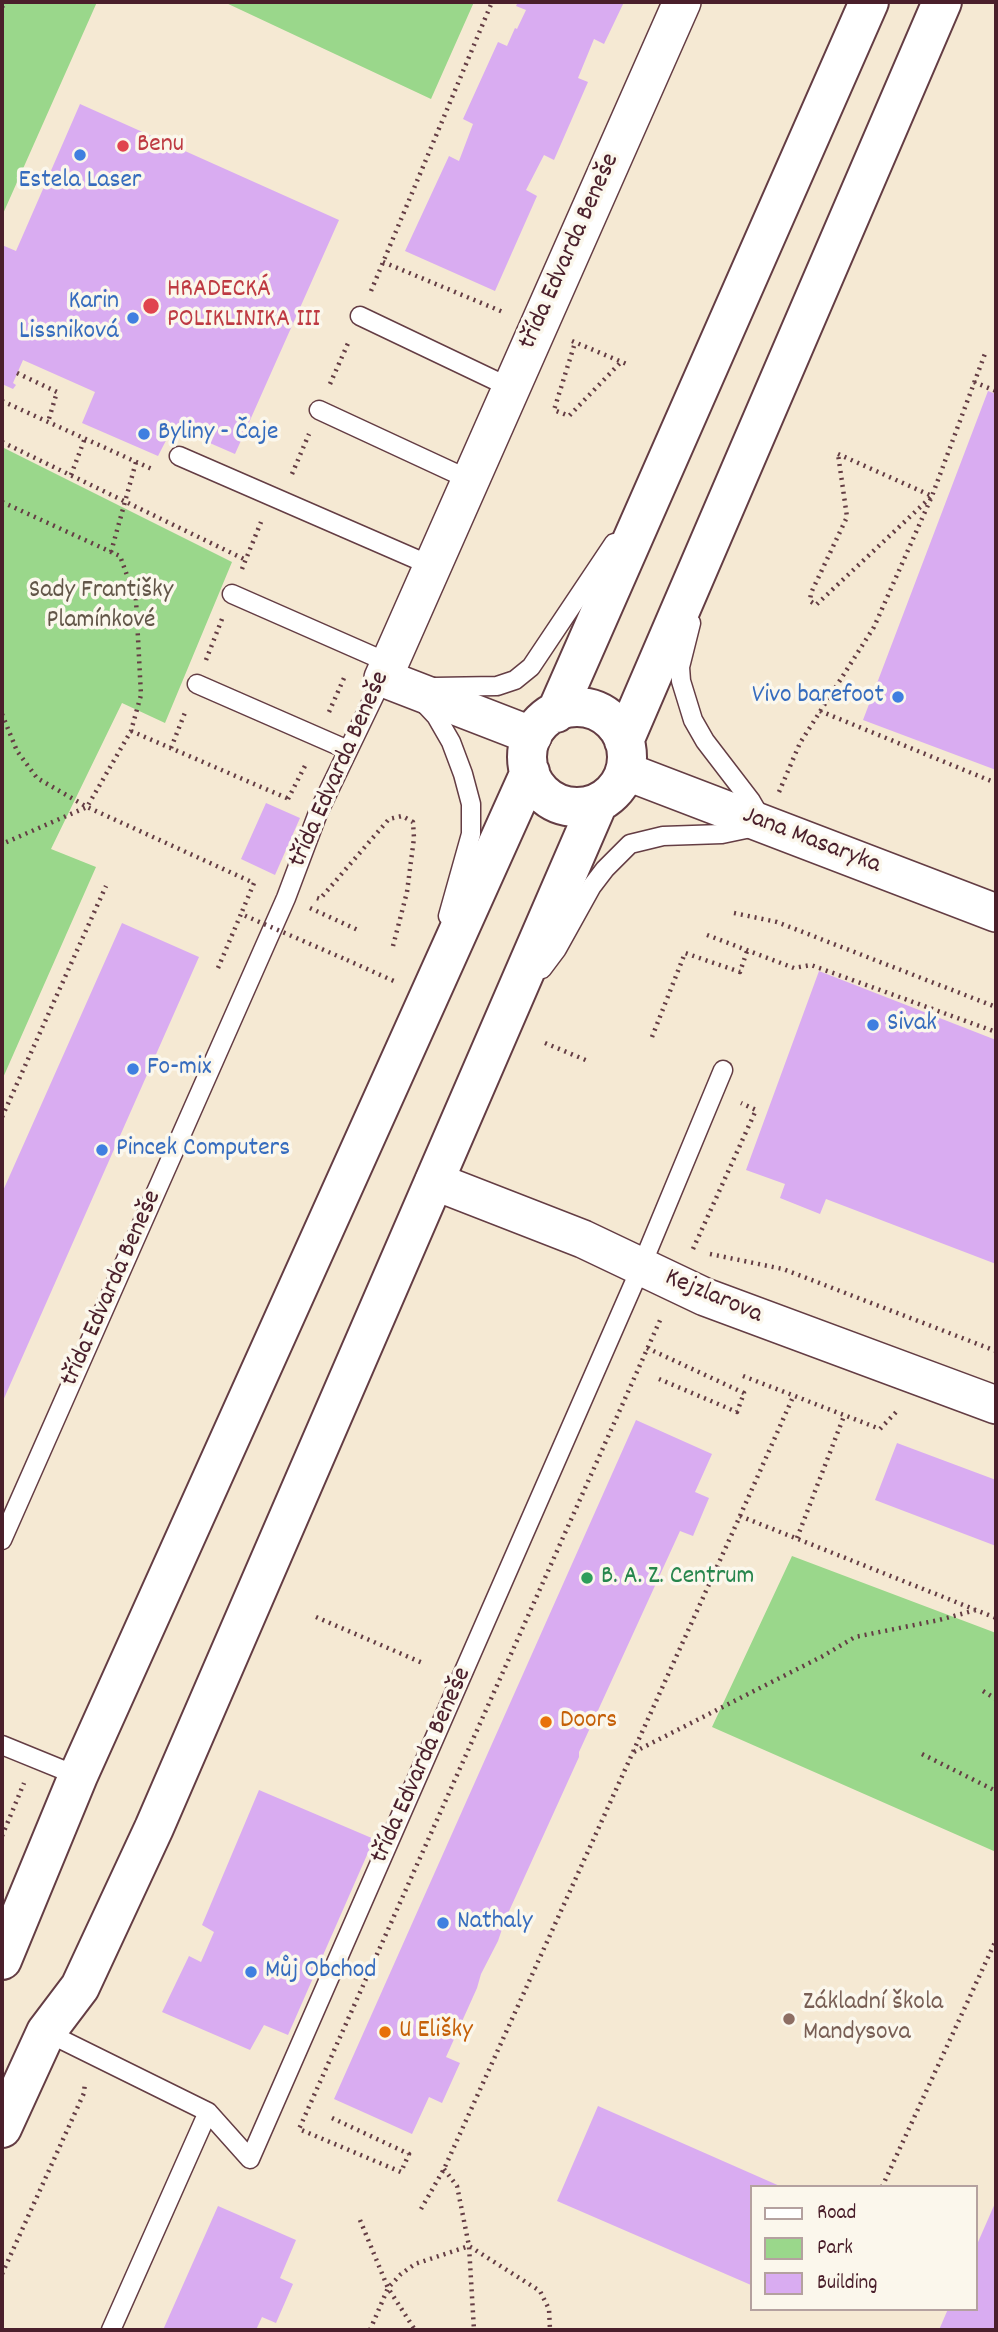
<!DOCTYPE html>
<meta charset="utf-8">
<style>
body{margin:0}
#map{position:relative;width:998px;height:2332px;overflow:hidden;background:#f5e9d3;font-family:Dekko,sans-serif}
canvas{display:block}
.frame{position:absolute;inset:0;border:4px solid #4a1f2b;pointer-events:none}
.legend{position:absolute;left:750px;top:2185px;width:228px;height:126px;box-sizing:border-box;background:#fbf7ec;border:2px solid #b4a19f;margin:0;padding:9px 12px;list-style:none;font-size:21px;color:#4a1f2b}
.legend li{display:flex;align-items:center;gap:14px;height:35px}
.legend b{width:35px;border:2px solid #b4a19f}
</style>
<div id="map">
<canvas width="998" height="2332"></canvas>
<div class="frame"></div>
<ul class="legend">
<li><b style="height:9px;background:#fff"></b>Road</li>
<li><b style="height:19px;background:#9ad78b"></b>Park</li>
<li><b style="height:19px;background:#d9acf1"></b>Building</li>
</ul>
</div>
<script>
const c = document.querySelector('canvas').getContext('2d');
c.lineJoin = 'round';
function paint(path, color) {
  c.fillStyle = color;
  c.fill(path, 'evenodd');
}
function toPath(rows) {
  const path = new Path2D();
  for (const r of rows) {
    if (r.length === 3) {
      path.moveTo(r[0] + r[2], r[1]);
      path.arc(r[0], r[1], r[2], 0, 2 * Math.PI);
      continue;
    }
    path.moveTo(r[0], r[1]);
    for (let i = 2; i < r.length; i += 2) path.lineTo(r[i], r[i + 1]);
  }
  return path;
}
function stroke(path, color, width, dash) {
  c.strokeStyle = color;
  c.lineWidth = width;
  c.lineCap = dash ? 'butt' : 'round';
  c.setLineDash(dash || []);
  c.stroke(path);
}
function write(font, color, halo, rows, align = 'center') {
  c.font = font + ' Dekko,sans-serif';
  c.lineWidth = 7;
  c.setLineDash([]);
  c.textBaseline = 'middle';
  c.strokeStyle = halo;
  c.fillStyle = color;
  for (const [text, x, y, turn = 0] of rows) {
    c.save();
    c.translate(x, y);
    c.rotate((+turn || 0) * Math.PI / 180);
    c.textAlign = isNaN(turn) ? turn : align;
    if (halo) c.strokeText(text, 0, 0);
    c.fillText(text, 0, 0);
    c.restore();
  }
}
const green = toPath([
 [2,2,97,2,2,216],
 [224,2,474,2,431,99],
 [2,447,232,562,165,723,122,703,51,849,96,867,2,1080],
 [792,1556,996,1633,996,1852,712,1727]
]);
const building = toPath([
 [518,2,624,2,604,44,594,39,578,78,588,82,554,160,544,155,526,190,537,196,495,291,405,251,449,156,459,161,473,124,463,119,498,42,507,46,515,28,517,29,526,10,516,6],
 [80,104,339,220,235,454,173,427,158,456,82,423,95,392,23,360,13,383,16,385,13,389,2,384,2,245,16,251],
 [988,391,996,394,996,770,863,720],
 [266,803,300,818,275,875,241,859],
 [122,923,199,957,2,1403,2,1193],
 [819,971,996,1040,996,1264,826,1199,820,1214,780,1198,785,1184,746,1170],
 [636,1420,712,1454,695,1492,709,1498,693,1536,680,1531,579,1752,579,1757,505,1920,498,1941,481,1974,477,1988,446,2057,460,2063,442,2103,429,2097,412,2134,334,2099],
 [897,1443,996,1480,996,1546,875,1500],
 [259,1790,374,1839,288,2035,264,2025,250,2050,162,2012,189,1956,201,1962,214,1932,202,1925],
 [598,2106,782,2187,751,2187,751,2285,557,2201],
 [996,2201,996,2330,939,2330,948,2309,975,2309,975,2249],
 [218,2206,296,2240,280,2278,293,2284,276,2323,262,2317,256,2330,163,2330]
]);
const path = toPath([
 [2,7,6,2],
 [383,262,503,312],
 [371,291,492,2],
 [572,341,629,365],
 [574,346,554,410,569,416,621,362],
 [17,373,57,392,48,422],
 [974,382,996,391],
 [330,384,349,341],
 [2,401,154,470],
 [2,442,246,560],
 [838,454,932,496,816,605,810,601,811,593,847,517,838,454],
 [292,474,309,434],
 [71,475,85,438],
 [2,502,120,556,136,600,141,695,131,731,87,807,2,844],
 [111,552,136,462],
 [242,569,261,522],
 [206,660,222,619],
 [820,711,996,783],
 [329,712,344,678],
 [2,714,17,751,37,778,87,807,254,883,241,914],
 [131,731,289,799],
 [171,748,186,710],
 [779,792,800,743,874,627,932,496,986,351],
 [288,799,307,762],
 [317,898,320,899,389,819,402,816,413,822,414,838,407,892,393,946],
 [310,908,360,931],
 [734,913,777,922,996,1007],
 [707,935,794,968,811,965,996,1032],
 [347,960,396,982],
 [652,1037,685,953,740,972,747,951],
 [545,1043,588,1061],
 [2,1117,106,886],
 [693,1249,756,1110,741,1103],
 [710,1254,783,1269,996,1351],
 [647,1348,744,1393,737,1412,659,1379],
 [743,1376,880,1429,899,1409],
 [740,1516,793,1397],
 [797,1538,844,1416],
 [316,1617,425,1664],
 [983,1691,996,1699],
 [634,1752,823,1656,855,1637,939,1620,976,1610],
 [922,1754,996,1791],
 [2,1836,24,1783],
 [332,2118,409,2154,401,2172,299,2129,661,1318],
 [444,2169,457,2186,469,2246,474,2330],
 [882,2187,996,1940],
 [421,2209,444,2169,740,1516,996,1618],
 [360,2220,388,2288,415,2330],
 [2,2274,84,2093,85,2082],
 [370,2330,388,2288,401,2274,415,2264,469,2246,540,2291,549,2309,550,2330]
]);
const lane = toPath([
 [360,316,511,388],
 [319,410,470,480],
 [179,456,432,566],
 [232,594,389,663],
 [197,684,348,750],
 [434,687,497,686,515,680,531,667,614,543],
 [422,701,436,716,451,742,463,774,471,804,471,834,448,916],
 [542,969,557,949,592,886,605,869,630,844,663,836,722,834,765,825,751,801,705,741,693,720,681,681,680,667,691,623],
 [2,1540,286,898,318,813,383,678],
 [2,1745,78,1776],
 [46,2032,208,2112,250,2159,641,1267,723,1070],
 [111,2330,208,2112]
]);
const street = toPath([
 [533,736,383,678,682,2],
 [625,771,996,913],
 [434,1181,583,1239,705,1297,996,1405]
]);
const secondary = toPath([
 [577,757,50],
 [556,713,869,2],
 [624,741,942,2],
 [2,1960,78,1776,530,772],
 [2,2128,46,2032,80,1987,154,1828,598,803]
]);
const pathBridge = toPath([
 [218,968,241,914,347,960]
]);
const markers = [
 [123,146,7,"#e0444e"],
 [80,155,7,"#3f7fe0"],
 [151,306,9,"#e0444e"],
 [133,318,7,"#3f7fe0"],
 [144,434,7,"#3f7fe0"],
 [898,697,7,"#3f7fe0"],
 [873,1025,7,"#3f7fe0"],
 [133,1069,7,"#3f7fe0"],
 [102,1150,7,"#3f7fe0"],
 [587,1578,7,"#2e9e5b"],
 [546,1722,7,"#e8710a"],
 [443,1923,7,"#3f7fe0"],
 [251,1972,7,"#3f7fe0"],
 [789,2019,7,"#8d6e63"],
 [385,2032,7,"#e8710a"]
];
const healthNames = [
 ["Benu",137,146],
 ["HRADECKÁ",167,291],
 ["POLIKLINIKA III",167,321]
];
const shopNames = [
 ["Estela Laser",80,182,"center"],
 ["Karin",119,303,"right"],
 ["Lissniková",119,333,"right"],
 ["Byliny - Čaje",158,434],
 ["Vivo barefoot",884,697,"right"],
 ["Sivak",887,1025],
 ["Fo-mix",147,1069],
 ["Pincek Computers",116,1150],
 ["Nathaly",457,1923],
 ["Můj Obchod",265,1972]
];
const streetNames = [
 ["třída Edvarda Beneše",571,252,-66],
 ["třída Edvarda Beneše",341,770,-66],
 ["Jana Masaryka",811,842,21],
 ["třída Edvarda Beneše",113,1289,-66],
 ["Kejzlarova",713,1298,23],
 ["třída Edvarda Beneše",423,1766,-66]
];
const parkNames = [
 ["Sady Františky",101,592],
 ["Plamínkové",101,622]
];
const leisureNames = [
 ["B. A. Z. Centrum",601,1578]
];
const foodNames = [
 ["Doors",560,1722],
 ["U Elišky",399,2032]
];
const educationNames = [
 ["Základní škola",803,2004],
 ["Mandysova",803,2034]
];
paint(green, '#9ad78b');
paint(building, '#d9acf1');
stroke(lane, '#643d44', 21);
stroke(street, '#643d44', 40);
stroke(secondary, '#643d44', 42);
stroke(path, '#643d44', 4.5, [2, 5]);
stroke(lane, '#fff', 18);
stroke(street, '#fff', 37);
stroke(secondary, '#fff', 38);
stroke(pathBridge, '#643d44', 4.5, [2, 5]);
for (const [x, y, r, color] of markers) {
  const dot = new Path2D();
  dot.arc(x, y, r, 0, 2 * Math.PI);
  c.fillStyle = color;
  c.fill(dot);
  stroke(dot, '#fbf7ec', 2.5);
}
write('26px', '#be3a42', '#fbf7ec', healthNames, 'left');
write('26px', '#366cbe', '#fbf7ec', shopNames, 'left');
write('26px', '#4a1f2b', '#fbf7ec', streetNames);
write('26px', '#625648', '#fbf7ec', parkNames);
write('26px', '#27864d', '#fbf7ec', leisureNames, 'left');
write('26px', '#c56008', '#fbf7ec', foodNames, 'left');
write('26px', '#785e54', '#fbf7ec', educationNames, 'left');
</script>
